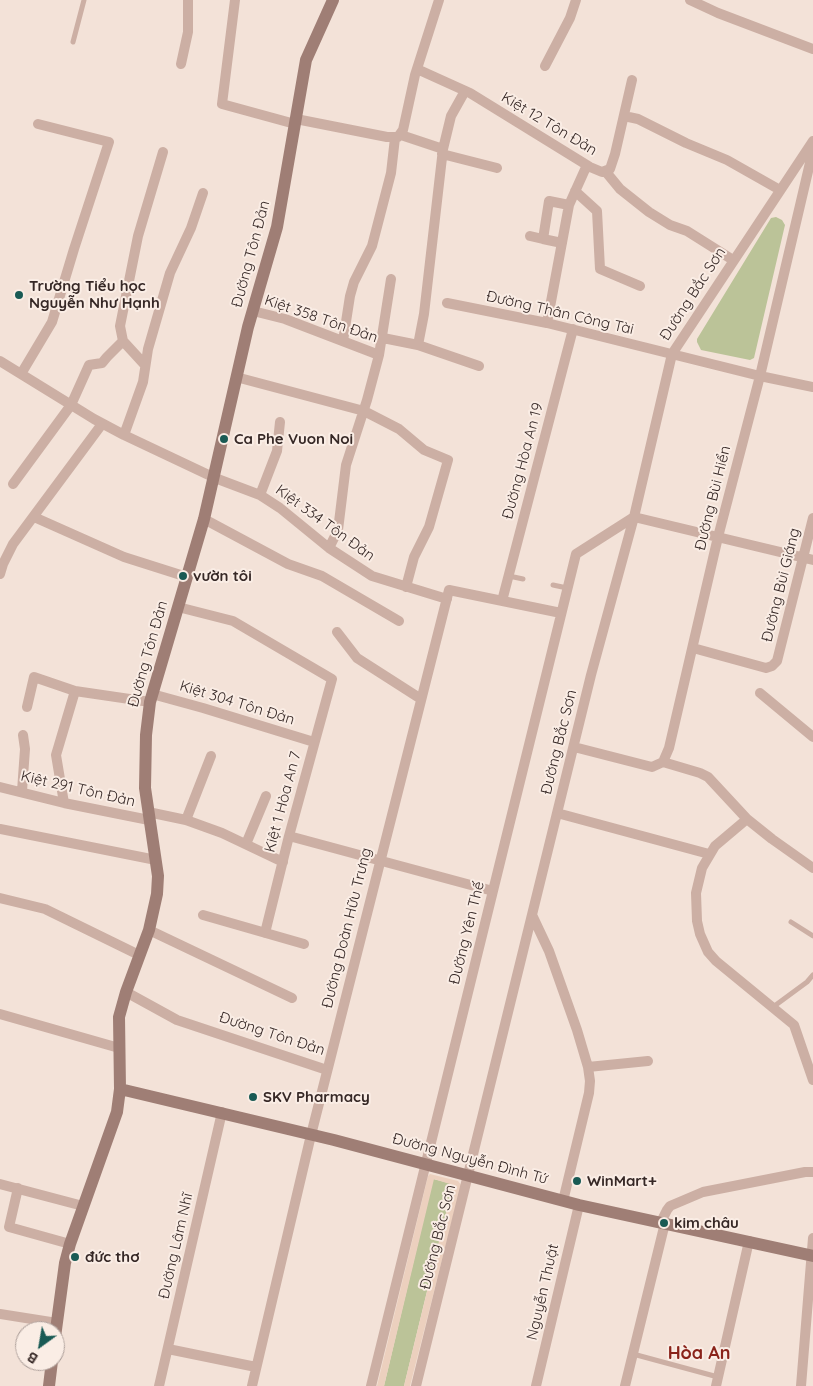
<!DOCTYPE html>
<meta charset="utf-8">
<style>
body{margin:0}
#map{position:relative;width:813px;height:1386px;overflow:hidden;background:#f3e2d8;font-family:Quicksand,sans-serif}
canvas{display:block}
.north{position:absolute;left:15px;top:1321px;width:50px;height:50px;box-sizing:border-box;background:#faede5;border:1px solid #ac9e99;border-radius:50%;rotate:212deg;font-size:14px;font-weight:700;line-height:20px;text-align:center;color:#362826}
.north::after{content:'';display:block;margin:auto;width:18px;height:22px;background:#195a54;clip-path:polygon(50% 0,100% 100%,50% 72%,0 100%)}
</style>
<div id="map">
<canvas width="813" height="1386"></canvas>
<div class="north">B</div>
</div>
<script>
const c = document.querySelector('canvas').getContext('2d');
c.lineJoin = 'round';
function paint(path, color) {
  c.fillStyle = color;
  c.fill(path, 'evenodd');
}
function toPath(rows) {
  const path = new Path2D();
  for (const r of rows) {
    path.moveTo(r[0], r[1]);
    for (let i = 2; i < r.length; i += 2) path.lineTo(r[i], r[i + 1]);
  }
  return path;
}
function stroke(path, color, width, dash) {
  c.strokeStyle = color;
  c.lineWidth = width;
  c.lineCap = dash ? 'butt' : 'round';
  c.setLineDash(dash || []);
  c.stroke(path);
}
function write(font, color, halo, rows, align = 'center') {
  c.font = font + ' Quicksand,sans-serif';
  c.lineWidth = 4;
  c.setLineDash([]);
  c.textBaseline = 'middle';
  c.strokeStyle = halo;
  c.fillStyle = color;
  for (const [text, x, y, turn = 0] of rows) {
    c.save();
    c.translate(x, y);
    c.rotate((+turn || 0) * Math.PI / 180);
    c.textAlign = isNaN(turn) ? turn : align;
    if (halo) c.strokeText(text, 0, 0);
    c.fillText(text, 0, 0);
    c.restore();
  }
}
const green = toPath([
 [776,217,782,220,785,225,754,358,750,360,701,350,697,342,697,339,771,218],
 [433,1179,453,1184,404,1386,384,1386]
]);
const plaza = toPath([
 [430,1174,458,1181,461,1185,410,1386,404,1386,453,1185,434,1179,384,1386,377,1386,428,1176]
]);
const lane = toPath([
 [73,42,84,0],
 [509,576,523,579],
 [553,585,567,588],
 [791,922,813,936],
 [773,1007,807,982,813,975],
 [633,1354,718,1377]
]);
const street = toPath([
 [235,0,222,104,295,124],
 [690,0,718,13,813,49],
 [181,64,188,32,188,0],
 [545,66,570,18,576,0],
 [417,69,470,93,590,167,602,172,610,169,615,154,632,80],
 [624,116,638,119,686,143,727,160,780,190],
 [296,119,387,137,398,137,403,130,415,75,439,0],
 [401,135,443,149],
 [442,154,497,168],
 [606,172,620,189,649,212,670,225,687,231,733,260],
 [575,191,597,211,600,269,640,286],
 [530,236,543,239],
 [562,243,543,239,549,201,569,205],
 [447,303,547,323,760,376,813,387],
 [253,311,285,319,379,355],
 [547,323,569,205,587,165],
 [383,338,418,345,479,366],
 [343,341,350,296,354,282,372,246,391,173,395,138],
 [418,345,424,314,443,149,451,116,465,91],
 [0,361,94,419,124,435,215,478,260,495,280,508,329,548,372,576,447,599],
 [145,365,123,341,120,326,138,236,163,152],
 [21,374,52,322,74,249,109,142,38,124],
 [236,377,364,411,399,429,424,450,448,460,429,527,414,557,406,587],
 [124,435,143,382,148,349,170,273,191,228,203,193],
 [13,484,71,405,89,365,102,363,107,357,123,341],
 [260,495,277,451,280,422],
 [34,517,124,557,187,577],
 [634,517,813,560],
 [204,519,288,564,322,576,399,621],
 [329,548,338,530,346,465,367,400,379,355,391,279],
 [0,574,3,564,13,544,102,424],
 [502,601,573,329],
 [178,607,233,621,332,679,289,836,265,933],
 [337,632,357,658,421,699],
 [693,648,766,668,772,666,777,661,813,518],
 [760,693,813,737],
 [152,694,203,708,314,742],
 [27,707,34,677,75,691,150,702],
 [574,747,652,767,663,762,669,748,718,537,760,376,813,150],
 [663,762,700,773,708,777,747,819,772,839,813,868],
 [0,787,64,803,149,820],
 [22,791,25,749,23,735],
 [64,803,56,755,75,691],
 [148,812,186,820,222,833,283,862],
 [557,813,709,854],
 [747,819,715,846,702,868,696,893,697,921,700,934,708,952,716,961,794,1025,813,1080],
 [186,820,211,756],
 [0,829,156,860],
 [289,836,493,891],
 [246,844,266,796],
 [0,898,45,909,139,955],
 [203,915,304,944],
 [532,915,549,951,577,1030,588,1067,590,1081,589,1093,563,1201],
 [149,930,292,998],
 [126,992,177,1020,327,1070],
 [0,1014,119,1048],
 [588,1067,648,1061],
 [0,1184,83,1206],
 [18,1188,9,1227,70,1244],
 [661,1222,667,1210,670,1206,703,1192,805,1172,813,1172],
 [0,1314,57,1323],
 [168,1349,256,1367],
 [159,1386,222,1112],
 [252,1386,311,1135,449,590,561,613],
 [371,1386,576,554,634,517],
 [416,1386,591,675,634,517,672,354,813,141],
 [536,1386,579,1205],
 [625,1386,665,1223],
 [716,1386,749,1241],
 [801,1386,813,1238]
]);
const secondary = toPath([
 [120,1089,334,1140,579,1205,813,1256],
 [55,1337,65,1263,70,1244,117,1112,120,1089,119,1017,126,992,149,930,157,894,158,876,145,788,146,735,150,702,204,519,248,327,277,227,306,60,333,0],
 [49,1386,52,1361]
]);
const markers = [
 [19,295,5,"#195a54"],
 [224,439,5,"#195a54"],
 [183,576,5,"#195a54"],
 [253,1097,5,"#195a54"],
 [577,1181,5,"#195a54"],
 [664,1223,5,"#195a54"],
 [75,1257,5,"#195a54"]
];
const streetNames = [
 ["Kiệt 12 Tôn Đản",549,124,31],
 ["Đường Tôn Đản",251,254,-75],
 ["Đường Bắc Sơn",693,294,-57],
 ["Đường Thân Công Tài",560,313,13],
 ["Kiệt 358 Tôn Đản",321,319,19],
 ["Đường Hòa An 19",523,461,-75],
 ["Đường Bùi Hiển",713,498,-76],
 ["Kiệt 334 Tôn Đản",325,523,36],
 ["Đường Bùi Giáng",781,585,-76],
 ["Đường Tôn Đản",148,654,-74],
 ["Kiệt 304 Tôn Đản",237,703,17],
 ["Đường Bắc Sơn",559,742,-76],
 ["Kiệt 291 Tôn Đản",78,789,13],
 ["Kiệt 1 Hòa An 7",283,802,-75],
 ["Đường Đoàn Hữu Trưng",347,928,-76],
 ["Đường Yên Thế",467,933,-76],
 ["Đường Tôn Đản",272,1034,18],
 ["Đường Nguyễn Đình Tứ",470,1159,15],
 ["Đường Bắc Sơn",438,1237,-76],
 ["Đường Lâm Nhĩ",176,1246,-77],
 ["Nguyễn Thuật",543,1292,-77]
];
const poiNames = [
 ["Trường Tiểu học",29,286],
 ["Nguyễn Như Hạnh",29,303],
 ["Ca Phe Vuon Noi",234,439],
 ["vườn tôi",193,576],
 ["SKV Pharmacy",263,1097],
 ["WinMart+",587,1181],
 ["kim châu",674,1223],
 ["đức thơ",85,1257]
];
const quarterNames = [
 ["Hòa An",699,1354]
];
paint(green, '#bbc398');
paint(plaza, '#ecd0be');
stroke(lane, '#ccafa4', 5);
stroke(street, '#ccafa4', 10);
stroke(secondary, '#9f7e75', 12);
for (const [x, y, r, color] of markers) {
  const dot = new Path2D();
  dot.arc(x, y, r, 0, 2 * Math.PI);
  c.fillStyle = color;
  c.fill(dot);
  stroke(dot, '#faede5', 2);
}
write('15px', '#362826', '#faede5', streetNames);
write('bold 15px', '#362826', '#faede5', poiNames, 'left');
write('bold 18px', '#8a231a', '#faede5', quarterNames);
</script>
